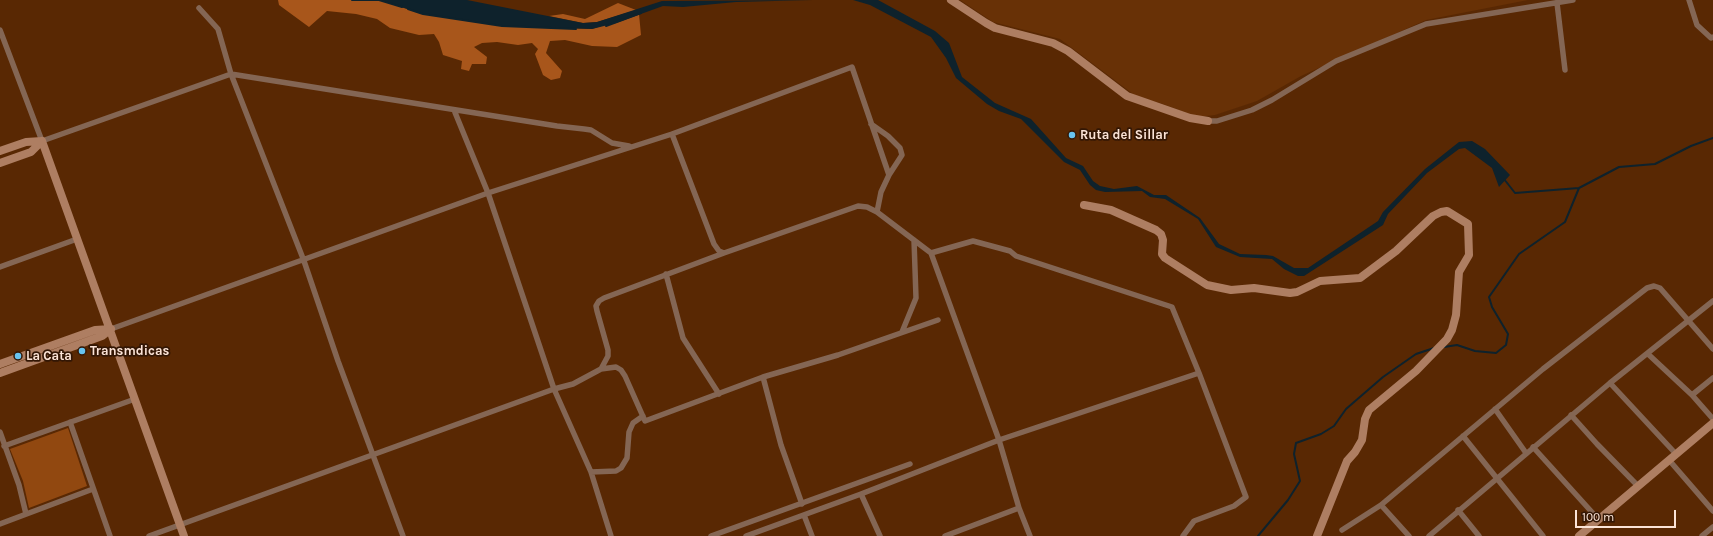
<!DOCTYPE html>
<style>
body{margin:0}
#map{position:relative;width:1713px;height:536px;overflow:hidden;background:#592803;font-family:Karla,sans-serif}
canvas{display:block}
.scale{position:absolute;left:1575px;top:510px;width:101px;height:18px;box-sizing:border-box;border:2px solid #fce4d7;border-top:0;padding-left:5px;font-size:12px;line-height:14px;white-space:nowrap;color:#fce4d7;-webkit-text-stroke:3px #331705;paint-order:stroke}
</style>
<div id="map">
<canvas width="1713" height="536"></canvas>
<div class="scale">100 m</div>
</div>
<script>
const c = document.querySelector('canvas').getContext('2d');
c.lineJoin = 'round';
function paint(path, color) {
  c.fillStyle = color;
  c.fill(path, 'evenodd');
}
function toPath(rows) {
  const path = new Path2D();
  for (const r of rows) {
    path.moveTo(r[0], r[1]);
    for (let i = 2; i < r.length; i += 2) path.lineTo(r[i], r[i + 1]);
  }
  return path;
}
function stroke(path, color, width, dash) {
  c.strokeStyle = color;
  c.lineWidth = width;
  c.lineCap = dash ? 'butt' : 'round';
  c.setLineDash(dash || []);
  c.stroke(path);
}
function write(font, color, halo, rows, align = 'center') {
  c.font = font + ' Karla,sans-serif';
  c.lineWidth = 3.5;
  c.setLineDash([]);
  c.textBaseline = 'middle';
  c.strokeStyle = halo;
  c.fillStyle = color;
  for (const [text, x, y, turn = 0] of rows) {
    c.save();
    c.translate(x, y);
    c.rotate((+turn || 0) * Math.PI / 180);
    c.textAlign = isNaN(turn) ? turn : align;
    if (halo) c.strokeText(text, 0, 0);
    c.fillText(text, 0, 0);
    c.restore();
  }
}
const built = toPath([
 [960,0,1528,0,1426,20,1301,76,1257,101,1215,115,1198,117,1160,103,1137,97,1060,39,993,22]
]);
const green = toPath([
 [68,428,87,486,29,508,23,481,10,449]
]);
const forest = toPath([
 [278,0,379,0,423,14,502,26,592,29,639,14,641,35,617,47,592,46,565,40,550,41,546,53,562,71,560,78,551,80,543,75,535,54,538,49,532,43,518,45,497,42,482,43,474,47,487,57,486,64,472,64,469,71,461,69,462,61,443,55,439,42,434,34,419,35,390,28,377,19,356,14,327,11,309,27,279,5],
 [618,3,636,10,597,22,583,23,549,16,563,14,585,19]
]);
const water = toPath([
 [352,0,467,0,583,23,597,22,662,1,813,0,736,2,683,7,663,6,616,23,592,29,502,26,423,14,379,0],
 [853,0,878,0,935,31,949,43,962,77,995,103,1031,119,1066,158,1083,166,1093,181,1100,186,1114,189,1137,186,1154,195,1166,195,1200,218,1219,244,1240,254,1266,255,1273,256,1294,268,1308,268,1378,221,1383,212,1425,169,1459,142,1472,141,1485,149,1510,175,1499,187,1492,168,1465,148,1459,149,1427,173,1388,214,1383,225,1304,276,1298,276,1284,269,1272,259,1240,257,1216,247,1198,219,1165,199,1150,197,1142,191,1105,192,1096,190,1090,185,1080,170,1064,162,1021,119,999,111,987,104,956,78,946,58,931,37,870,5]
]);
const stream = toPath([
 [352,0,379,0,402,7],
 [408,9,423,14,502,26,576,29],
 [606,26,641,13],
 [1504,179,1515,193,1579,188,1619,167,1655,164,1691,146,1713,138],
 [1444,347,1457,345,1475,351,1496,353,1506,345,1508,334,1492,307,1489,297,1519,254,1565,222,1579,188],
 [1258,536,1288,500,1300,481,1294,454,1296,443,1321,434,1334,426,1346,409,1383,377,1416,354,1434,348]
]);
const street = toPath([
 [1689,0,1697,25,1711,38,1713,37],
 [1557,3,1565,70],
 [199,8,218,29,231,74,304,261,338,361,403,536],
 [0,30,42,141,231,74,557,126,584,129,591,130,612,143,629,146],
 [454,110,488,193,554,389,591,472,611,536],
 [1208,121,1217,121,1252,110,1272,100,1336,61,1426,24,1573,0],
 [871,124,888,136,900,148,902,155,889,175],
 [672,134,714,244,719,251,724,253,858,206,867,207,877,212,931,253,999,440,1019,508,1030,536],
 [931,253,973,241,1010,251,1016,256,1172,307,1199,373,1246,497,1234,506,1194,521,1183,536],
 [0,267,77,239],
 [666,274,683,338,719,394],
 [111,329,488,193,672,134,852,67,889,175,881,192,877,212],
 [902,332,916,298,914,240],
 [1648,354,1692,395,1713,419],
 [601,369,608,356,608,350,597,311,596,306,599,301,604,298,724,253],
 [763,377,781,445,802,504],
 [1610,383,1713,301],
 [1692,395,1713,378],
 [1495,409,1526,453],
 [1571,415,1597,444,1638,486],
 [70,422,110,536],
 [0,432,19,485,26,514],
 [1463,436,1543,536],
 [4,446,135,399],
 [1533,447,1599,520],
 [1669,460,1713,511],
 [591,472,616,471,621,468,627,458,629,432,633,423,643,416],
 [861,494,880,536],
 [1381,505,1409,536],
 [1458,510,1479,536],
 [804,515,812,536],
 [0,524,93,489],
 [1342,530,1381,505,1543,369,1647,288,1654,286,1660,288,1713,349],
 [149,536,554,389,573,384,601,369,616,367,621,370,625,376,645,421,763,377,838,355,938,320],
 [711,536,910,464],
 [746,536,861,494,999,440,1199,373],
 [945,536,1019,508],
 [1429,536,1610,383,1676,454],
 [1702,536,1713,527]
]);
const secondary = toPath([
 [951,0,986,23,995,28,1053,43,1068,51,1127,96,1190,118,1208,121],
 [42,141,184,536],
 [0,151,26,142,42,141],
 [0,163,31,152,42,141],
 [1084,205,1111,210,1156,230,1161,234,1163,240,1162,254,1165,258,1207,285,1231,290,1254,288,1290,293,1297,292,1320,281,1360,278,1396,251,1433,216,1441,212,1447,211,1468,224,1469,255,1459,272,1456,315,1452,330,1447,339,1416,371,1369,410,1365,419,1362,440,1355,452,1347,461,1317,536],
 [0,364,95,330,111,329],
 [0,373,102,336,111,329],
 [1579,536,1713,423]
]);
const markers = [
 [1072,135,4,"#68c4f0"],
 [82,351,4,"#68c4f0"],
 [18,356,4,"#68c4f0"]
];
const poiNames = [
 ["Ruta del Sillar",1080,135],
 ["Transmdicas",90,351],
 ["La Cata",26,356]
];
paint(built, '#683106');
paint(green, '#914810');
paint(forest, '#a8561b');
paint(water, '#0e222c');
stroke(stream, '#0e222c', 2);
stroke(street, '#846654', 5.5);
stroke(secondary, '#ae7e62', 8);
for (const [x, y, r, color] of markers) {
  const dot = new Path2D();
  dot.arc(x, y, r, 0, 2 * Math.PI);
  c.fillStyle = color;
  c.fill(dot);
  stroke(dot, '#331705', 1.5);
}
write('bold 13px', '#fce4d7', '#331705', poiNames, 'left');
</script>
